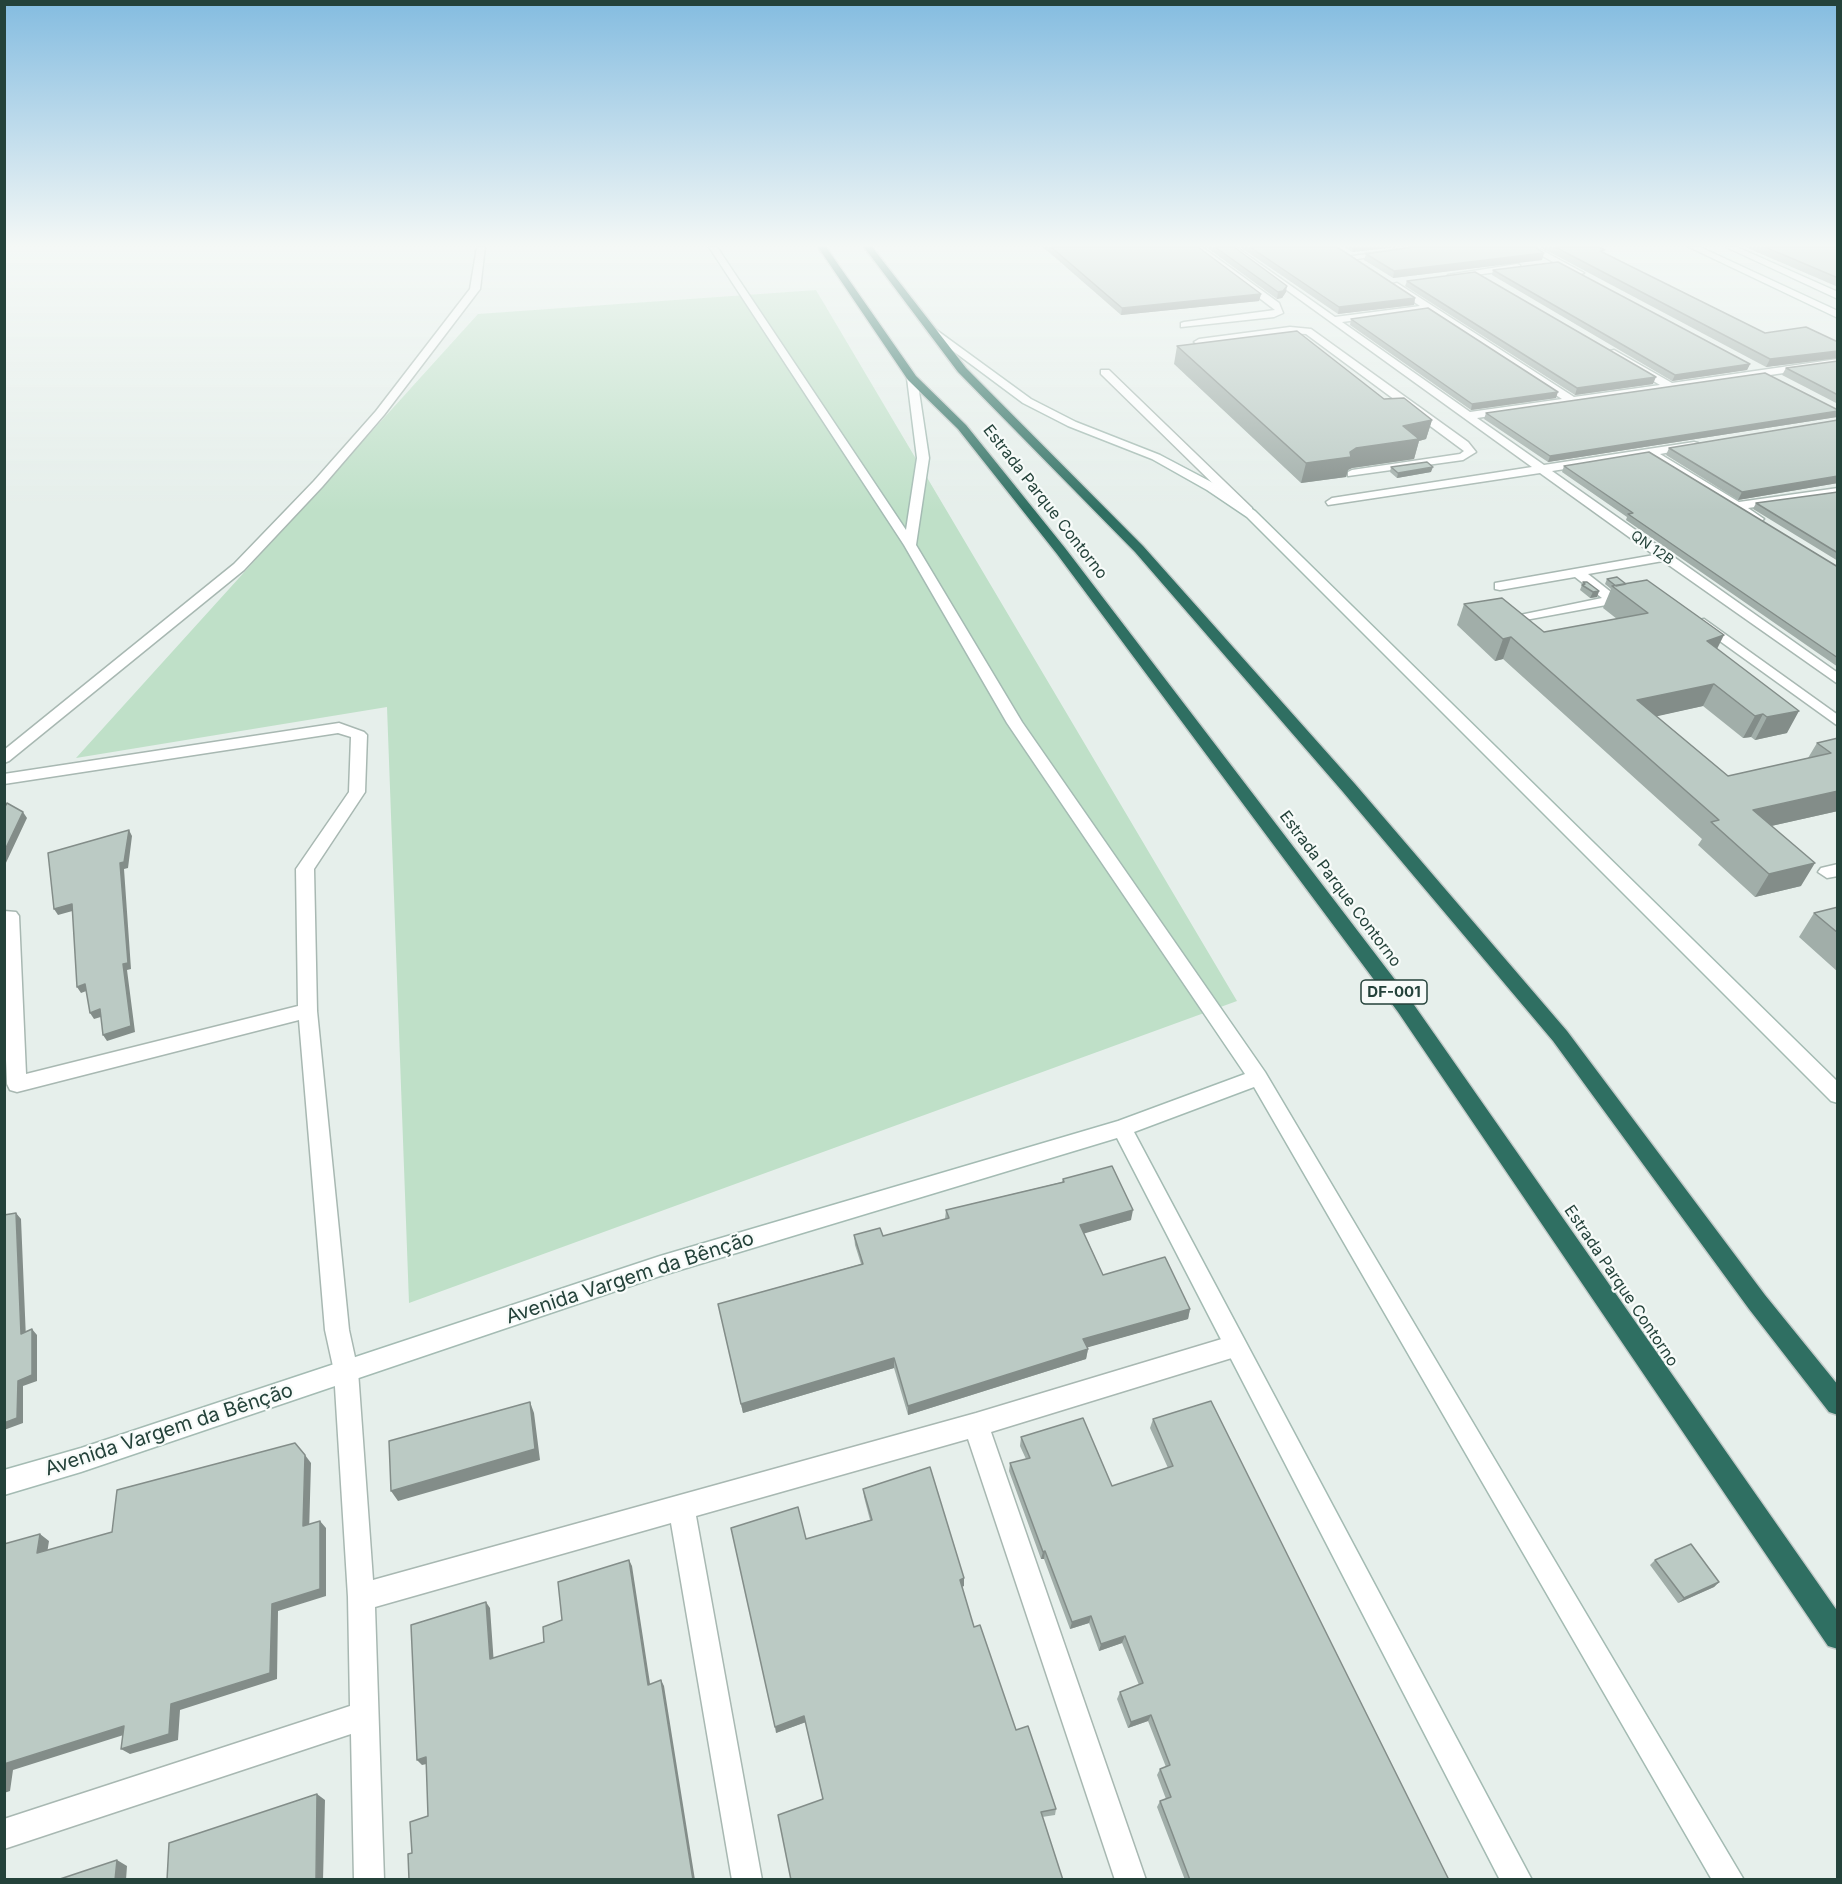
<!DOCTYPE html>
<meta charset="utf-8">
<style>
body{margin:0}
#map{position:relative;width:1842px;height:1884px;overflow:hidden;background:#e6efeb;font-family:Inter,sans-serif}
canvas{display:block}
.frame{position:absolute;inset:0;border:6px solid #24423a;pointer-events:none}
</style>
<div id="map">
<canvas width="1842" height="1884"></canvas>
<div class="frame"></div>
</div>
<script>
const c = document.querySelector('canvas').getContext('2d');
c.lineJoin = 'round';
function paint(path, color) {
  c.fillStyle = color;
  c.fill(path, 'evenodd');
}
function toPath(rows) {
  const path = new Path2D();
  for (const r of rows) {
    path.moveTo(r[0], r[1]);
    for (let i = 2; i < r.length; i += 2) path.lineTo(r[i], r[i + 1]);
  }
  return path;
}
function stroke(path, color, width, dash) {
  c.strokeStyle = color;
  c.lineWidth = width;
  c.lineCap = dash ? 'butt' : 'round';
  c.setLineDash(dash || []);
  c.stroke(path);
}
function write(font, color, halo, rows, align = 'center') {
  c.font = font + ' Inter,sans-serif';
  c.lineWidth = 4.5;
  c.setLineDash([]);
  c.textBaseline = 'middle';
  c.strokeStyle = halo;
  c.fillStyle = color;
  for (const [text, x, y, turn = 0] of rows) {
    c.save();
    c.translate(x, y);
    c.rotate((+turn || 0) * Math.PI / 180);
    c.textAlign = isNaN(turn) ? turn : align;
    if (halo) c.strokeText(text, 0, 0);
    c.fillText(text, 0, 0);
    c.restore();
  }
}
const green = toPath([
 [816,290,1237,1001,409,1303,387,707,76,758,478,314]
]);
const street = toPath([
 [477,247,485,247,480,289,384,415,322,487,244,570,9,761,4,763,4,750,234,564,314,481,376,411,470,289,477,247],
 [1193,247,1202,247,1279,303,1283,313,1274,317,1181,327,1181,323,1184,322,1275,310,1193,247],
 [1227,247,1236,247,1335,317,1420,306,1389,285,1397,283,1574,397,1660,385,1610,355,1610,351,1614,350,1672,383,1838,359,1838,365,1477,418,1544,465,1694,442,1698,443,1698,447,1660,454,1739,502,1838,488,1838,495,1748,508,1764,519,1758,523,1647,456,1552,471,1838,673,1838,684,1663,561,1588,574,1616,596,1633,594,1633,600,1520,621,1520,615,1602,598,1575,577,1500,590,1495,589,1495,583,1654,555,1540,473,1328,505,1326,502,1332,498,1532,467,1227,247],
 [1427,311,1562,399,1470,412,1342,322,1427,311],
 [1415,247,1440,247,1350,260,1346,257,1415,247],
 [1526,247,1536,247,1584,273,1577,275,1526,247],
 [1517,264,1520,265,1520,269,1452,278,1448,275,1517,264],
 [1290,327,1311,329,1468,442,1476,452,1463,460,1348,476,1348,472,1352,470,1460,454,1464,451,1306,334,1290,333,1199,345,1194,342,1199,339,1290,327],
 [1101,370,1109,370,1252,508,1252,514,1244,514,1101,374,1101,370],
 [1704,619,1838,715,1838,726,1699,626,1699,620,1704,619],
 [339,723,364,732,367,735,365,792,314,869,317,1011,349,1330,358,1371,373,1580,976,1413,1235,1335,1243,1338,1247,1346,1243,1354,1235,1357,991,1432,1146,1880,1115,1880,968,1439,696,1516,762,1880,732,1880,671,1523,375,1607,384,1880,354,1880,351,1734,4,1849,4,1819,350,1706,348,1597,334,1371,325,1330,299,1020,17,1092,10,1090,7,1084,4,1011,4,911,16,912,19,916,26,1074,298,1006,296,869,349,792,351,737,338,733,4,784,4,774,339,723],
 [1838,864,1838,876,1827,878,1818,872,1821,868,1838,864]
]);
const secondary = toPath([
 [709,247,717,247,906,530,917,458,907,378,912,375,917,378,929,458,916,545,1022,722,1265,1072,1744,1880,1712,1880,1254,1087,1134,1132,1532,1880,1500,1880,1117,1138,660,1276,81,1472,4,1495,4,1470,81,1448,660,1256,1118,1121,1245,1074,1007,723,904,545,709,247],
 [1689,247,1700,247,1838,311,1838,318,1689,247],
 [1726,247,1737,247,1838,292,1838,299,1726,247],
 [929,329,935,329,1031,399,1076,422,1160,455,1215,484,1255,511,1838,1082,1838,1103,1831,1101,1247,517,1207,490,1152,459,1068,426,1023,403,929,333,929,329]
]);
const highway = toPath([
 [818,247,826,247,916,376,966,425,1065,548,1412,1002,1838,1612,1838,1649,1828,1646,1398,1012,1057,554,958,429,908,380,818,247],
 [864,247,872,247,966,368,1143,546,1355,784,1567,1031,1765,1295,1838,1385,1838,1415,1829,1412,1749,1309,1553,1041,1343,792,1135,552,958,372,864,247]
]);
const wall = toPath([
 [1043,247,1198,247,1261,294,1259,301,1121,315],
 [1206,247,1234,247,1286,292,1282,298,1277,299],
 [1240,247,1337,247,1415,298,1414,305,1338,314],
 [1344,247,1396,247,1352,252],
 [1540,247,1598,247,1604,253,1765,333,1838,351,1838,358,1766,367],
 [1745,247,1838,247,1838,287],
 [1366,254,1542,260,1393,278,1364,260],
 [1493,270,1750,364,1747,370,1672,381,1492,275],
 [1407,281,1653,384,1575,395,1405,286],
 [1351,319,1556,398,1471,410,1350,325],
 [1177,346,1384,399,1432,420,1426,439,1419,441,1414,459,1352,468,1348,470,1346,477,1301,483,1174,364],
 [1838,361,1838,404,1782,375,1786,368],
 [1838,410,1837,417,1548,462,1484,419,1486,413],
 [1838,420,1838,483,1738,500,1666,455,1669,448],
 [1564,466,1838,567,1838,667,1626,520,1627,517,1562,472],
 [1391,467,1431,472,1397,478,1390,472],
 [1838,492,1838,561,1753,509,1756,503],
 [1607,579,1717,649,1787,733,1755,740,1751,737,1743,738,1703,706,1656,716,1728,776,1808,758,1817,743,1838,738,1838,811,1771,826,1801,886,1755,897,1698,845,1702,839,1503,659,1495,661,1457,625,1464,604,1544,632,1617,619,1603,608,1611,589,1605,584],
 [1583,582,1599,591,1597,597,1590,598,1580,590],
 [1838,907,1838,972,1799,937,1814,913],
 [1063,1179,1131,1220,1084,1233,1103,1275,1190,1309,1188,1319,1087,1347,1088,1349,1086,1359,908,1415,894,1368,743,1413,718,1304,861,1264,855,1245,854,1235,883,1236,945,1219,946,1210,1062,1182],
 [1153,1419,1449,1880,1185,1880,1157,1807,1160,1801,1166,1799,1157,1775,1160,1769,1166,1767,1148,1721,1128,1728,1117,1699,1120,1692,1139,1685,1122,1643,1099,1651,1089,1623,1070,1629,1044,1559,1041,1559,1009,1471,1010,1463,1026,1459,1020,1446,1021,1437,1112,1486,1168,1468,1150,1428],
 [863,1489,964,1586,962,1587,974,1627,1016,1730,1056,1809,1055,1815,1042,1817,806,1722,776,1733,806,1539,870,1520,864,1497],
 [1655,1560,1719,1582,1714,1587,1678,1603,1650,1565]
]);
const shadedWall = toPath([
 [1353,247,1396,247,1352,252],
 [1544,253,1542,260,1393,278,1394,271],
 [1287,286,1286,292,1282,298,1277,299,1278,292],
 [1261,294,1259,301,1121,315,1122,308],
 [1415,298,1414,305,1338,314,1339,307],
 [1838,351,1838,358,1766,367,1770,359],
 [1750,364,1747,370,1672,381,1675,375],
 [1656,377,1653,384,1575,395,1577,388],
 [1558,392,1556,398,1471,410,1472,404],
 [1838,411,1837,417,1548,462,1550,456],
 [1432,420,1426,439,1419,441,1414,459,1352,468,1348,470,1346,477,1301,483,1306,463,1356,448,1403,426],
 [1433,467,1431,472,1397,478,1398,473],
 [1838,476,1838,483,1738,500,1742,492],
 [1599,591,1597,597,1590,598,1593,592],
 [1724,635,1713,657,1707,641],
 [1511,637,1503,659,1495,661,1503,639],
 [1714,684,1703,706,1627,723,1637,700],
 [1799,711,1787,733,1755,740,1767,717],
 [1763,714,1751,737,1743,738,1755,716],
 [1838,791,1838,811,1740,833,1753,810],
 [23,812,27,818,4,867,4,852],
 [129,830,132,836,128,868,124,869,131,969,127,970,135,1032,107,1041,103,1035,120,863],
 [1815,863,1801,886,1755,897,1769,874],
 [72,904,76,910,58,915,54,909],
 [85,984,89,990,81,993,77,987],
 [100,1009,104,1016,94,1019,90,1013],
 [1133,1210,1131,1220,1079,1235,1080,1225],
 [16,1213,21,1219,26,1339,21,1334],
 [1190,1309,1188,1319,1082,1349,1083,1339],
 [32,1329,37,1335,37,1381,23,1386,23,1423,4,1430,4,1423,18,1381],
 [1088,1349,1086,1359,908,1415,908,1406],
 [894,1358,894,1368,743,1413,741,1404],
 [530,1402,534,1413,540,1460,398,1501,391,1491],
 [305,1455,311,1463,309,1533,303,1526],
 [320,1521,326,1528,326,1596,278,1611,277,1679,180,1710,178,1740,130,1754,121,1749,171,1704,272,1604],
 [40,1534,49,1541,46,1560,37,1553],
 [1045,1551,1044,1559,1041,1559,1043,1552],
 [629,1560,632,1566,651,1690,648,1685],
 [964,1578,964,1586,959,1587,960,1580],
 [1719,1582,1714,1587,1678,1603,1684,1598],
 [486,1602,490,1608,494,1665,490,1659],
 [1091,1616,1089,1623,1070,1629,1072,1622],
 [1125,1636,1122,1643,1099,1651,1101,1644],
 [661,1680,664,1686,695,1880,693,1880],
 [1151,1715,1148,1721,1128,1728,1131,1722],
 [804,1716,806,1722,776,1733,775,1727],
 [124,1726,133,1732,13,1770,10,1791,4,1793,4,1764],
 [426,1757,431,1763,422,1765,417,1760],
 [317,1794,325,1800,323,1880,316,1880],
 [117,1860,127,1866,126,1880,115,1880]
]);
const building = toPath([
 [1051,247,1198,247,1261,294,1122,308,1051,247],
 [1215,247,1234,247,1287,286,1283,291,1278,292,1215,247],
 [1250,247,1337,247,1415,298,1339,307,1250,247],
 [1414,247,1535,247,1544,253,1394,271,1366,254,1414,247],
 [1555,247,1598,247,1605,250,1600,251,1765,333,1806,327,1838,342,1838,351,1770,359,1555,247],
 [1765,247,1838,247,1838,278,1765,247],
 [1558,262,1750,364,1675,375,1493,270,1558,262],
 [1475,272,1656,377,1577,388,1407,281,1475,272],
 [1428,308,1558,392,1472,404,1351,319,1428,308],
 [1297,331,1384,399,1404,398,1432,420,1403,426,1419,439,1356,448,1350,452,1351,457,1306,463,1177,346,1297,331],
 [1838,361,1838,395,1786,368,1838,361],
 [1765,373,1838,410,1838,411,1550,456,1486,413,1765,373],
 [1838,420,1838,476,1742,492,1669,448,1838,420],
 [1649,452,1838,567,1838,658,1628,514,1633,513,1564,466,1649,452],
 [1427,462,1433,467,1398,473,1391,467,1427,462],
 [1838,492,1838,553,1756,503,1838,492],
 [1617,577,1626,584,1616,586,1607,579,1617,577],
 [1647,580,1724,635,1707,641,1799,711,1767,717,1763,714,1755,716,1714,684,1637,700,1728,776,1831,753,1817,743,1838,738,1838,791,1753,810,1815,863,1769,874,1711,822,1719,820,1511,637,1503,639,1464,604,1502,598,1544,632,1648,613,1612,586,1647,580],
 [1583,582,1587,582,1599,591,1593,592,1582,585,1585,584,1583,582],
 [7,803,23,812,4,852,4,808,7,803],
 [129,830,124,862,120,863,128,963,123,964,131,1026,103,1035,100,1009,90,1013,85,984,77,987,72,904,54,909,48,853,129,830],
 [1838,907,1838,933,1814,913,1838,907],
 [1112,1166,1133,1210,1080,1225,1103,1275,1165,1257,1190,1309,1083,1339,1088,1349,908,1406,894,1358,741,1404,718,1304,863,1264,854,1235,880,1228,883,1236,949,1218,946,1210,1064,1182,1063,1179,1112,1166],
 [16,1213,21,1334,32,1329,32,1375,18,1381,17,1418,4,1423,4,1215,16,1213],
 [1211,1401,1449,1880,1190,1880,1160,1801,1171,1797,1160,1769,1170,1765,1151,1715,1131,1722,1120,1692,1143,1683,1125,1636,1101,1644,1091,1616,1072,1622,1045,1551,1043,1552,1010,1463,1030,1458,1021,1437,1083,1418,1112,1486,1173,1466,1153,1419,1211,1401],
 [530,1402,535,1449,391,1491,389,1441,530,1402],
 [295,1443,305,1455,303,1526,320,1521,320,1589,272,1604,270,1673,171,1704,169,1734,121,1749,124,1726,4,1764,4,1544,40,1534,37,1553,112,1532,117,1490,295,1443],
 [930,1467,964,1578,960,1580,974,1627,980,1625,1016,1730,1028,1726,1056,1809,1041,1812,1063,1880,791,1880,778,1815,823,1799,804,1716,775,1727,731,1528,798,1507,806,1539,872,1520,863,1489,930,1467],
 [1691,1544,1719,1582,1684,1598,1655,1560,1691,1544],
 [629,1560,648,1685,661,1680,693,1880,409,1880,408,1854,412,1853,410,1822,428,1816,426,1757,417,1760,411,1625,486,1602,490,1659,544,1642,543,1627,562,1620,558,1582,629,1560],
 [317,1794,316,1880,167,1880,169,1843,317,1794],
 [117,1860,115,1880,57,1880,117,1860]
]);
const farStreetnames = [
 ["QN 12B",1652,548,35]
];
const shields = [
 [1394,992,66]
];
const shieldNames = [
 ["DF-001",1394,992]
];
const streetNames = [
 ["Estrada Parque Contorno",1045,502,52],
 ["Estrada Parque Contorno",1340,889,53],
 ["Estrada Parque Contorno",1621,1286,56]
];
const nearStreetnames = [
 ["Avenida Vargem da Bênção",630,1278,-18],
 ["Avenida Vargem da Bênção",169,1430,-18]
];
paint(green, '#bfe0c8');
stroke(street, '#a8b8b2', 3);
stroke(secondary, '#a4bbb3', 3);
stroke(highway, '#c2cac8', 3);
paint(street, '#fff');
paint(secondary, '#fff');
paint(highway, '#2f6f62');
paint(wall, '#a1aea9');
paint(shadedWall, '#838d89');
paint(building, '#bbcac4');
stroke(building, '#838d89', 1.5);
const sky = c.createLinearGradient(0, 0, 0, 511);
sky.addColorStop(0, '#84bce0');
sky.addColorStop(0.48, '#f4f8f6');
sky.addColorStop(1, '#f4f8f600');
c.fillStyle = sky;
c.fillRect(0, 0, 1842, 511);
write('14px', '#24423a', '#f7fbf9', farStreetnames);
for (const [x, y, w] of shields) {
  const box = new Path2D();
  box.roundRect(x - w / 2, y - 12, w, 24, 4.5);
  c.fillStyle = '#f7fbf9';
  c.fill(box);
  stroke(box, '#24423a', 1.5);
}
write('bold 15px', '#24423a', null, shieldNames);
write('16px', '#24423a', '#f7fbf9', streetNames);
write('20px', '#24423a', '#f7fbf9', nearStreetnames);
</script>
